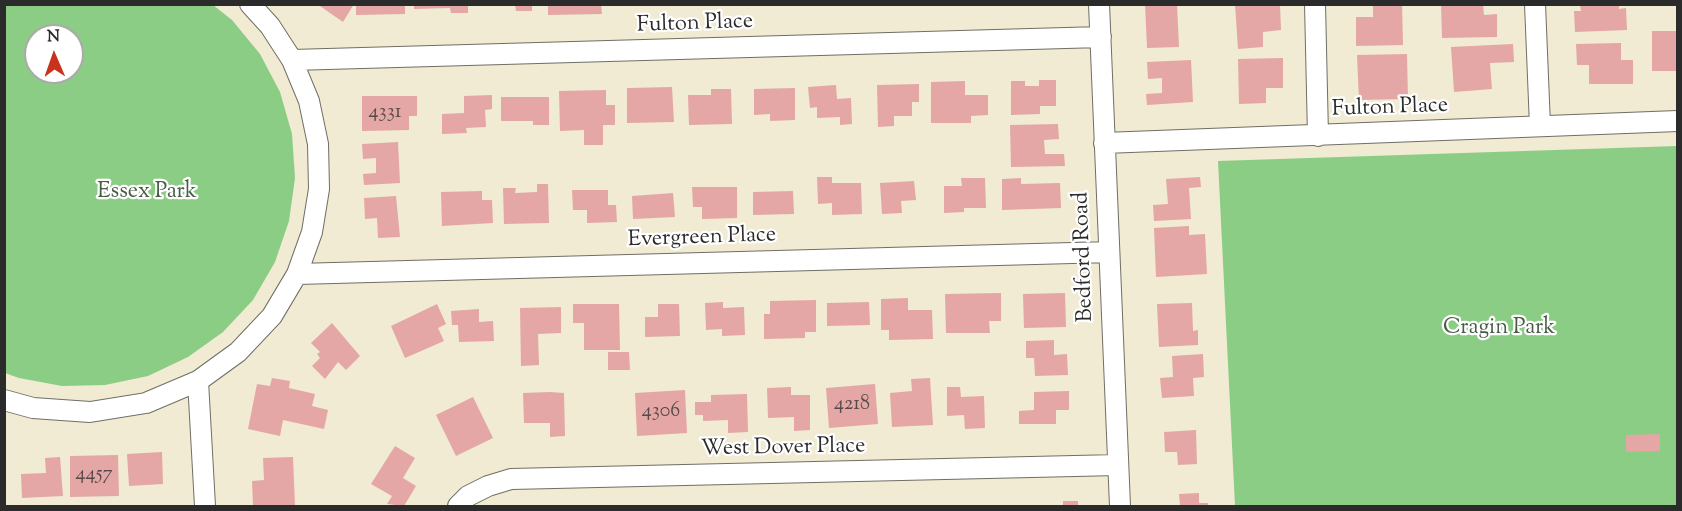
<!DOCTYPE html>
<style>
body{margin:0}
#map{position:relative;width:1682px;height:511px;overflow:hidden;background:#f0ebd2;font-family:"Sorts Mill Goudy",serif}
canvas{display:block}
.frame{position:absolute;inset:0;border:6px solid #2b2b2b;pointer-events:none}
.north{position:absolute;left:24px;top:24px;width:60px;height:60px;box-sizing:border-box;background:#fff;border:2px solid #aaa;border-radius:50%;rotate:358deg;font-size:16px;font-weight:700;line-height:24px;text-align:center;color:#2b2b2b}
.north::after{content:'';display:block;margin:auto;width:21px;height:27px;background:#c8321e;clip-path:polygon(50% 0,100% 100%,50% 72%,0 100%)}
</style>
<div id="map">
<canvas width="1682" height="511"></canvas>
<div class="frame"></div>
<div class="north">N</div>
</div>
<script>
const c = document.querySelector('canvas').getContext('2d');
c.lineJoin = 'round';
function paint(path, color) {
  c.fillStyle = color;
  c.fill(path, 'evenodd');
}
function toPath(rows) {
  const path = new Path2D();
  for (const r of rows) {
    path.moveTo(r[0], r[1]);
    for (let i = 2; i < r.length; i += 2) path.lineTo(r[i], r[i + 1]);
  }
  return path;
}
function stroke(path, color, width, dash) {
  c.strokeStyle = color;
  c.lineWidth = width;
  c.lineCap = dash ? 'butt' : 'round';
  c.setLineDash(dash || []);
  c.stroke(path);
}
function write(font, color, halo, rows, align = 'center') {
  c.font = font + ' "Sorts Mill Goudy",serif';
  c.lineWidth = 4.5;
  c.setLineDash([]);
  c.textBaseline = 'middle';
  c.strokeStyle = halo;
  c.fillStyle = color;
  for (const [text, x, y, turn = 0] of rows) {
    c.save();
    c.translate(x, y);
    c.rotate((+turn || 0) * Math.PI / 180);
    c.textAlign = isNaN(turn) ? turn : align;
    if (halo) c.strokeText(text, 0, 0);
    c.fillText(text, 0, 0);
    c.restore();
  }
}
const green = toPath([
 [4,5,213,5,232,20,260,54,280,92,292,134,295,178,289,221,275,262,253,300,223,332,188,357,148,376,105,385,62,386,19,378,5,373],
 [36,36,72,36,72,72,36,72],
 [1677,146,1677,506,1235,506,1218,161]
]);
const building = toPath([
 [317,4,354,4,343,22],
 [356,4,405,4,405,14,356,15],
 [414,4,468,4,468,13,451,13,450,8,414,9],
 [515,4,532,4,532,11,516,11],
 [548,4,601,4,602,14,548,15],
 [1145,4,1177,4,1179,47,1147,48],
 [1235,4,1280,4,1281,30,1263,32,1263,47,1238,49],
 [1373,4,1402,4,1403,45,1356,46,1356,17,1373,17],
 [1441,4,1483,4,1484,15,1497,14,1497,37,1442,38],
 [1580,5,1619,5,1619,9,1626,8,1627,30,1575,32,1574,11,1581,11],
 [1652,31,1678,31,1678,71,1652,71],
 [1621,43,1621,60,1633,60,1633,84,1589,84,1589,65,1577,65,1576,44],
 [1513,44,1514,62,1490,63,1492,89,1454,92,1451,47],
 [1407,54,1408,99,1359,100,1357,55],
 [1283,58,1283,88,1266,88,1266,103,1239,104,1238,59],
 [1191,60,1193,102,1147,105,1146,94,1162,93,1162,78,1148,79,1147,62],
 [1039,80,1056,80,1056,106,1040,106,1040,114,1011,115,1011,81,1025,81,1025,86,1039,86],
 [965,81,965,95,988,95,988,115,971,116,971,123,931,123,931,82],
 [919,84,919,102,912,102,912,116,894,116,894,126,878,127,877,85],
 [836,85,837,99,851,98,852,124,840,125,840,117,817,118,817,107,810,108,808,87],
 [672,87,674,122,627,123,627,88],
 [795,88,795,120,770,121,770,114,754,115,754,89],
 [711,89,731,89,732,124,689,125,688,95,711,95],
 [606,90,606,105,615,105,615,125,603,125,603,145,584,145,584,130,560,131,559,91],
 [492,95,492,109,485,110,486,127,466,128,467,133,442,134,442,114,464,113,464,96],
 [362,96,417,96,417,116,409,116,409,130,362,131],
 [501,97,549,97,549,125,533,125,533,121,501,121],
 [1058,124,1059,139,1044,140,1045,154,1064,154,1065,166,1011,167,1010,125],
 [398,142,400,183,364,185,363,174,376,173,376,158,363,159,362,144],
 [817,177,832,177,832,183,861,183,862,214,832,215,832,203,818,204],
 [1200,177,1201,187,1189,188,1191,219,1154,221,1153,205,1168,204,1166,179],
 [961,178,985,178,986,208,964,208,964,212,944,213,944,186,962,186],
 [1021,178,1021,184,1060,183,1061,208,1002,210,1002,179],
 [914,181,916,200,901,201,902,213,882,214,880,183],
 [537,184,548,184,549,223,504,224,503,188,516,188,515,193,537,192],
 [692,187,737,187,737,218,702,219,702,207,693,207],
 [572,190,608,190,608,205,616,205,617,222,587,223,587,210,573,210],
 [482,191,482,200,492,200,493,223,442,226,441,192],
 [793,191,794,214,753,215,753,192],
 [673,193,675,217,633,219,632,196],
 [396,196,400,237,378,238,377,218,365,219,364,198],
 [1189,226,1189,235,1205,234,1207,274,1156,277,1154,228],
 [1001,293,1001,321,989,321,990,333,946,333,945,294],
 [1065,293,1066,327,1024,328,1023,294],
 [908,298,908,310,932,310,933,339,889,340,889,330,881,330,881,299],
 [816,300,816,332,805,332,805,338,764,339,764,314,770,314,770,301],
 [723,302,723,308,744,307,745,335,722,336,722,329,706,330,705,303],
 [869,302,870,325,827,326,827,303],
 [1192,303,1193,331,1198,330,1198,345,1159,347,1157,304],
 [437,304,446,324,438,328,444,341,405,358,391,326],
 [573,304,619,304,620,350,584,350,584,323,573,323],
 [658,304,679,304,680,336,645,337,645,317,658,317],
 [561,307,561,333,538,334,539,365,521,366,520,308],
 [479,309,479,322,493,321,494,341,459,342,458,325,452,325,451,311],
 [332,323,360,356,346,370,338,362,325,379,312,366,320,358,317,354,320,352,311,343],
 [1054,340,1054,355,1067,354,1068,375,1035,376,1034,358,1026,358,1026,341],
 [608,352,629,352,630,370,608,370],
 [1203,354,1204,377,1193,378,1194,396,1162,398,1160,378,1173,377,1172,356],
 [272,378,290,381,289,388,315,394,312,406,328,410,324,429,283,420,280,436,248,429,257,384,270,386],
 [930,378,933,425,892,427,890,393,912,391,911,379],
 [875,384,878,424,829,428,826,388],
 [791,387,791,395,810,395,810,430,794,431,794,417,768,418,767,388],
 [947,387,960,387,961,397,984,396,985,428,965,429,964,415,947,416],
 [685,390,687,433,637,436,635,393],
 [1069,391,1069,410,1056,410,1056,424,1019,424,1019,411,1034,410,1034,392],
 [550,392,564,393,565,436,550,437,550,423,524,423,523,393],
 [747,394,748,432,728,433,728,420,703,421,703,415,695,415,695,402,711,402,711,395],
 [473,397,493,438,456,456,436,415],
 [1196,430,1197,464,1178,465,1177,452,1165,452,1164,432],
 [1660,434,1660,451,1626,452,1626,435],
 [395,446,415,458,403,478,416,486,404,506,387,504,392,496,371,484],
 [162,452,163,484,129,486,127,454],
 [118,455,119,496,70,497,70,456],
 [60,457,63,496,22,498,21,474,46,473,45,458],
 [293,457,295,506,253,506,252,481,264,480,263,458],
 [1199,493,1199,503,1208,503,1208,506,1180,506,1179,494],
 [1063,501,1078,501,1078,506,1063,506]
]);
const minor = toPath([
 [1099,4,1120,506],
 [1315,4,1318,136],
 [1535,4,1540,126],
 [292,60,1101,37],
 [1104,143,1678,121],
 [297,274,1109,252],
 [198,381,205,506],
 [4,400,33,408,90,412,146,403,198,381,238,352,272,316,297,274,312,232,319,189,318,144,309,101,292,60,270,26,250,4],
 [458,506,468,496,488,486,511,479,1118,465]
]);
const numberNames = [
 ["4331",385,114],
 ["4218",852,406],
 ["4306",661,413],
 ["4457",94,476]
];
const streetNames = [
 ["Fulton Place",695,25,-2],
 ["Fulton Place",1390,109,-2],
 ["Evergreen Place",702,239,-2],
 ["Bedford Road",1085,257,-92],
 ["West Dover Place",783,449,-1]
];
const parkNames = [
 ["Essex Park",147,193],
 ["Cragin Park",1499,329]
];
paint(green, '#8bcd85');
paint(building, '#e4a7a5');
stroke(minor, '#706e65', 22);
stroke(minor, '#fff', 20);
write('20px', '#594a4a', null, numberNames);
write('22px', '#2b2b2b', '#fff', streetNames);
write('22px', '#485c46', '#fff', parkNames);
</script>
